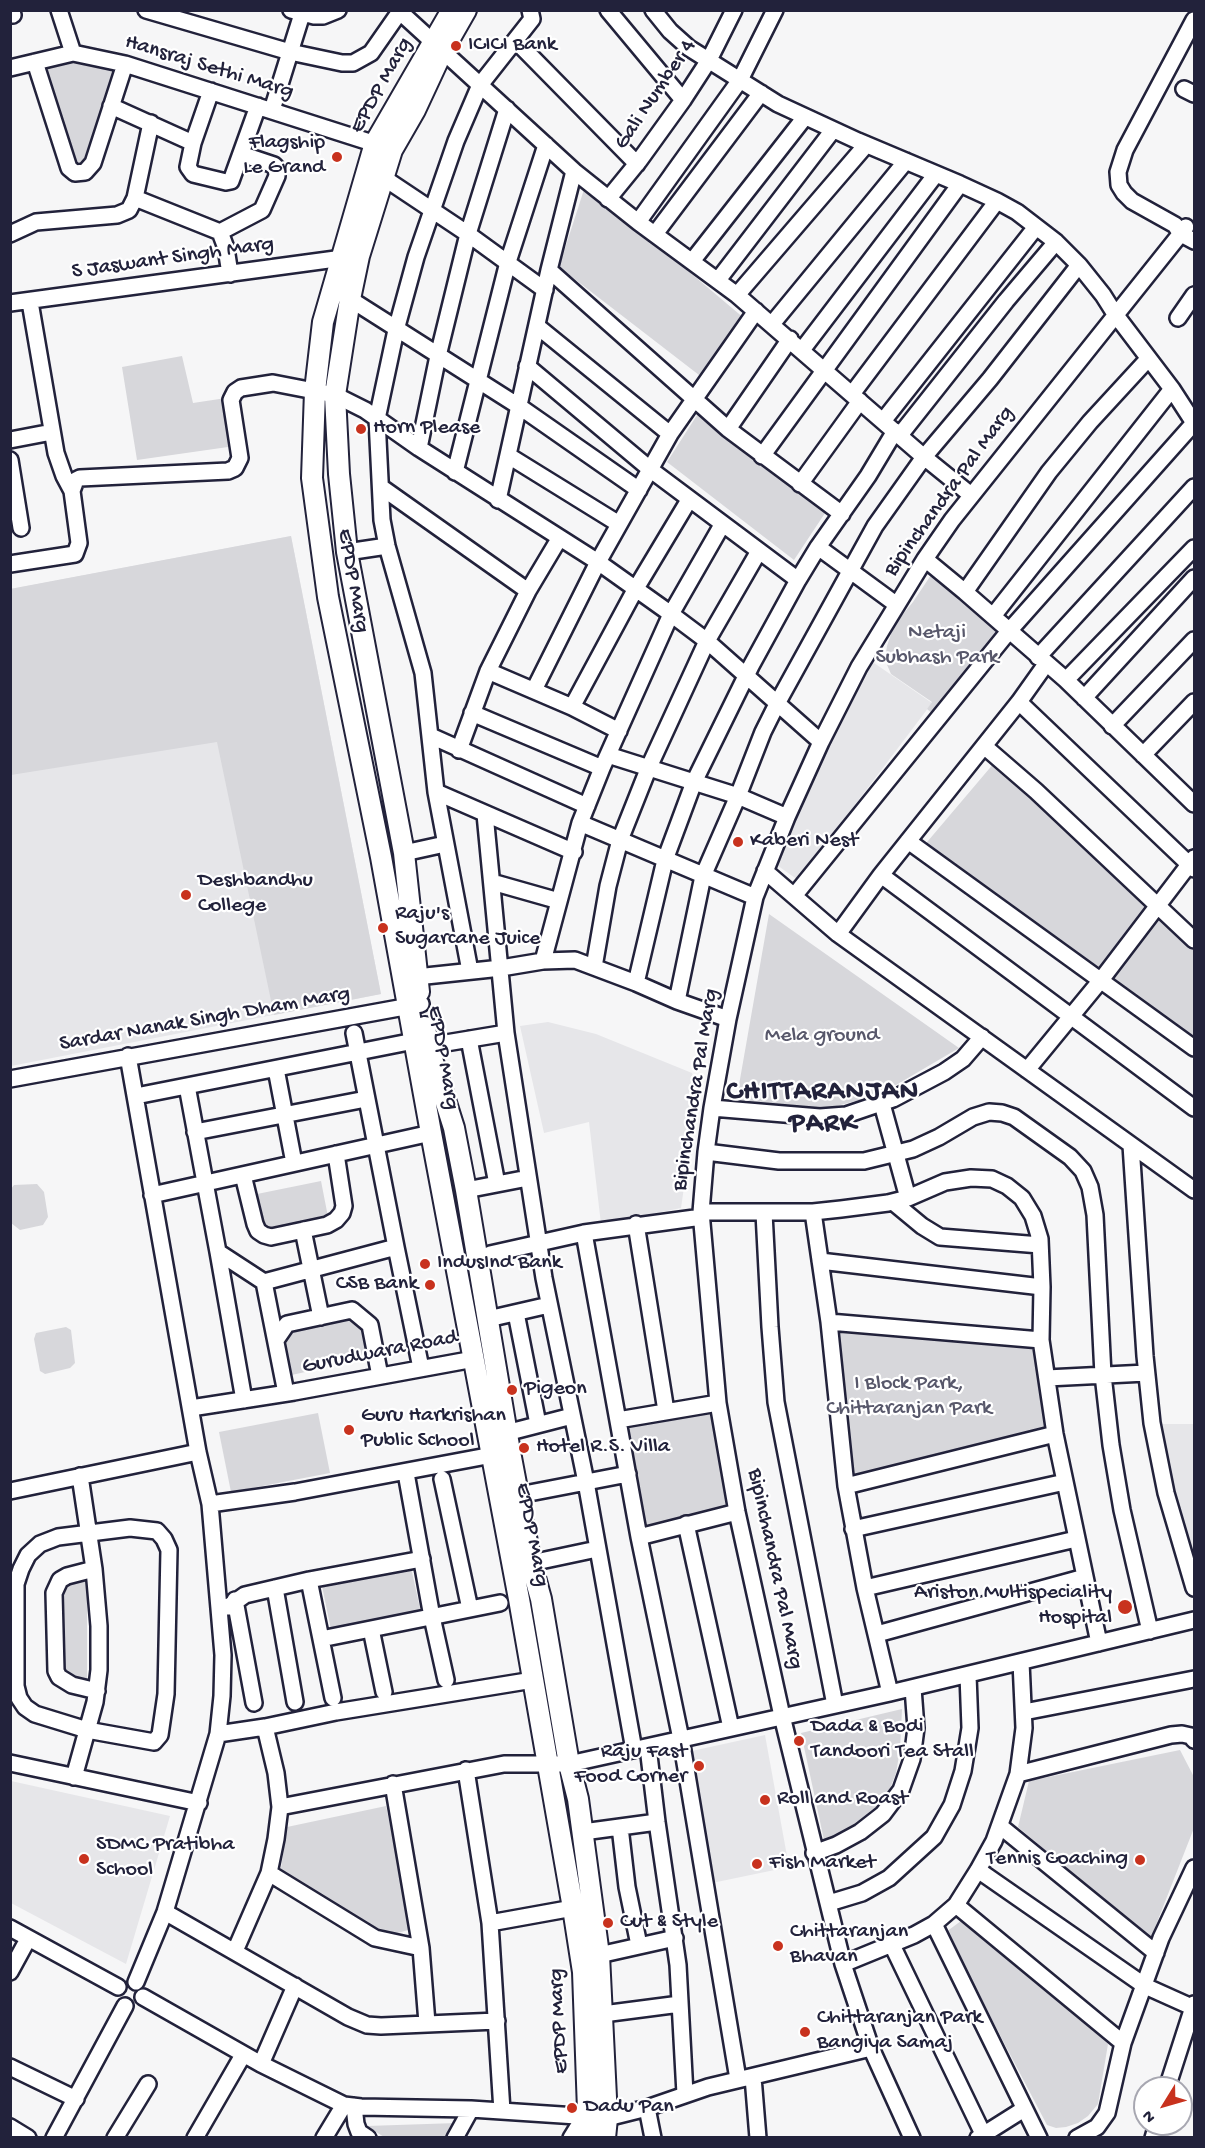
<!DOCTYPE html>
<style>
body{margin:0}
#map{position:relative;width:1205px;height:2148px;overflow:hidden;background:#f6f6f7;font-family:"Gochi Hand",sans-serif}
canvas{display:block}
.frame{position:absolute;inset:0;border:12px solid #22223b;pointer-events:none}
.north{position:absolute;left:1133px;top:2076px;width:60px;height:60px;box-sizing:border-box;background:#fff;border:2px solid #a7a7b1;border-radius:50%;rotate:233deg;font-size:16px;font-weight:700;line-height:24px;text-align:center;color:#22223b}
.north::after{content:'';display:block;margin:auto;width:21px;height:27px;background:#c8321e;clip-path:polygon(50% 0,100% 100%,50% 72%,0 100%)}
</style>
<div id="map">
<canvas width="1205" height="2148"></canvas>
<div class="frame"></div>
<div class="north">N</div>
</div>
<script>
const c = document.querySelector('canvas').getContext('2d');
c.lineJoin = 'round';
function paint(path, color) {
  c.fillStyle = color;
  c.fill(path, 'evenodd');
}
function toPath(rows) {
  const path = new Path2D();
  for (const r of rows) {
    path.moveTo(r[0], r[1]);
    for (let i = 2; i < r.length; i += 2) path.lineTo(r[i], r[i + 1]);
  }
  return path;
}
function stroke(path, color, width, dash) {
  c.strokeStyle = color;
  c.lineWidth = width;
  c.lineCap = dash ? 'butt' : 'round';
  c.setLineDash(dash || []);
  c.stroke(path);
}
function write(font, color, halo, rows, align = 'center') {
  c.font = font + ' "Gochi Hand",sans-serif';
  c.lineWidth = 4.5;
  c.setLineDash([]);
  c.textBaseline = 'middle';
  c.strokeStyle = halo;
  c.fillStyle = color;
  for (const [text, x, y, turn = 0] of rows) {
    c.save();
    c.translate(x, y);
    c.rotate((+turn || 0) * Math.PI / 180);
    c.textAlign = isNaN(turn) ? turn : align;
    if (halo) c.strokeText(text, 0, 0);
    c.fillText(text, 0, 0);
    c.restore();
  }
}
const built = toPath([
 [291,536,381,994,11,1066,11,589],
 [864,656,932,703,798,880,774,863],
 [548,1022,596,1034,692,1073,698,1091,681,1208,601,1224,589,1122,544,1133,520,1026],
 [1156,1424,1194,1424,1194,1559,1190,1560],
 [765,1735,789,1867,712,1883,687,1752],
 [11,1781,170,1816,126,1964,11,1903]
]);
const green = toPath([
 [77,57,122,70,92,160,72,163,40,71],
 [588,177,642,232,745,319,699,375,559,267],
 [182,356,193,403,226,398,228,447,137,460,122,367],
 [708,398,831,504,794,560,667,462],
 [291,536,381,994,274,1015,217,742,11,775,10,589],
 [933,572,1006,633,939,719,927,709,932,702,891,674,885,660,887,646,894,625,913,602],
 [1000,756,1194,946,1194,1038,922,848],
 [769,914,959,1048,879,1095,829,1108,772,1107,736,1102],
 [321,1181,329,1222,263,1231,257,1194],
 [37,1184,44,1192,48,1217,43,1225,20,1230,11,1223,11,1189,14,1185],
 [353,1319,363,1328,369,1358,287,1376,283,1343,292,1331],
 [829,1322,1041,1340,1048,1430,851,1482],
 [66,1327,71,1330,75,1363,70,1368,45,1374,40,1371,34,1339,36,1333],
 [712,1410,729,1507,645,1527,624,1424],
 [318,1413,330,1473,231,1492,219,1432],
 [410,1563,421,1613,331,1630,321,1581],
 [87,1577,87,1683,65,1672,60,1665,59,1597,64,1586,69,1581],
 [902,1709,900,1750,896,1773,886,1799,866,1819,839,1834,824,1840,801,1733],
 [1180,1750,1194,1777,1194,1828,1150,1940,1018,1827,1029,1781],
 [386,1806,412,1929,390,1935,280,1875,287,1827],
 [965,1918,1108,2044,1098,2104,1088,2116,1078,2123,1066,2127,1056,2128,1047,2125,946,1932],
 [457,2123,449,2138,384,2137,367,2126]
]);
const minor = toPath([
 [11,10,13,15],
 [59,10,73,53],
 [146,10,290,52,342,63,353,63,371,53,401,10],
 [291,10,314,16,323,16,338,10],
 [398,10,574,171,638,222,737,295,924,457,971,495],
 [608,10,683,100],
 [653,10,670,31,689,48,778,104,858,141,960,184,997,201,1017,212,1056,242,1079,265,1103,295,1115,314,1172,389,1194,423],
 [1194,20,1125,150,1118,172,1119,185,1124,193,1132,201,1175,225,1181,234,1194,241],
 [516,41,637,164],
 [35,62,69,168,75,173,85,172,93,163,125,64],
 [10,68,73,53,125,64,385,147],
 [1184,89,1194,94],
 [211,91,193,143,188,167,193,174,226,182,231,181,258,106],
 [111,106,193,143],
 [272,110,302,14],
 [384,178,468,234,545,290],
 [135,198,220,232,226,248,230,274],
 [608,199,639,161,683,100,709,60,734,10],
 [638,222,740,80,775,10],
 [220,232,262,210,277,176,276,167,274,165,247,156,241,158],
 [10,234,36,222,117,215,129,210,135,198,151,123],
 [655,234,761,93],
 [693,260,805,117],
 [549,270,728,429,842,514],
 [718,280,833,130],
 [737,295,866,145],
 [350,299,520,407,639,490],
 [30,302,56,453,64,476,72,491],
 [10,303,343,258],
 [1178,318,1194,295],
 [772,324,906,161],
 [537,326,670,434],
 [802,350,936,174],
 [527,366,651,470,798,580],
 [852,394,997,201],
 [883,421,1036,227],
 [728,429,790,339],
 [900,435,1006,301,1056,242],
 [10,440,52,432],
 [419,448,438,356,468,234,507,109],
 [509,456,619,524],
 [762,456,960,184],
 [10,460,21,528],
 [455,472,508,262,546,145],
 [800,484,860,401],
 [381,487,528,591],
 [498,500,549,270,574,171],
 [818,547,897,605],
 [347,552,387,546],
 [925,559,965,592,1066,680,1194,804],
 [10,564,75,554,79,543,72,491,76,480,80,478,228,471,235,468,240,458,231,400,235,392,241,388,273,383,335,395,365,410,419,448,598,562,671,614,707,641,821,742],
 [965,592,1049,472,1090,422,1148,359],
 [993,616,1172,389],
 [1038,657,1194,487],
 [488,671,572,707,619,731],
 [1066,680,1194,548],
 [534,690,598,562,670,434,756,311],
 [1084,698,1194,578],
 [1019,702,1194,869],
 [572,707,635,590,689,500],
 [472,713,602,768],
 [1112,726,1194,640],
 [431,736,587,806],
 [984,746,1036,791,1194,940],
 [459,750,488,671,528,591,559,539],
 [608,755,738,796,787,817],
 [1143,755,1194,702],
 [436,792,574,852],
 [485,814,506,1033,544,1278,586,1482,634,1750],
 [580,823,755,897],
 [908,841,1194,1048],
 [404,853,445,844],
 [765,871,838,934,1194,1190],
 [881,875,1194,1108],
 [492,882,559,901],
 [794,896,1009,631,1194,423],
 [838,934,881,875,1019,702,1046,664],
 [543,961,580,823,602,768,671,614,722,525],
 [594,967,608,886,620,840,649,767,707,641,759,551],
 [470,971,436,792,423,673,387,546,382,520,377,419,396,330,416,257,456,141,480,85,532,19,530,10],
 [407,978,501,968,543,961,575,960,636,983,677,1001,728,1019],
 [636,983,665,860,694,782,751,666,798,580,818,547,868,476,895,431],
 [677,1001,703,876,738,796,763,732,778,702,875,526,924,457,990,379,1079,265],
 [469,1039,497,1184],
 [428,1046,506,1033],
 [128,1056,198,1452,210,1504,223,1655,222,1696,218,1734,165,1912,136,1982],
 [276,1069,294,1163],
 [1027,1070,1101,980,1194,858],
 [10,1079,421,1004],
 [187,1086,218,1252,264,1282,396,1247,354,1033],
 [136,1096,414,1041],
 [882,1104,908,1198],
 [712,1108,820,1117,846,1115,893,1099,944,1072,963,1059,982,1037],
 [195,1132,366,1099],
 [1131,1145,1145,1356,1152,1423,1166,1493,1194,1588],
 [706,1152,779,1161,864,1161,913,1149,939,1137,973,1117,989,1112,1002,1113,1014,1117,1070,1157,1083,1171,1090,1187,1095,1215,1103,1375,1111,1445,1122,1510,1150,1631],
 [243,1175,255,1224,258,1231,264,1235,271,1237,327,1225,336,1220,342,1213,344,1206,336,1154],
 [466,1190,528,1178],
 [152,1195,431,1133],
 [893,1202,922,1226,940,1237,1040,1245],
 [701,1212,813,1212,841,1209,888,1203,908,1198,945,1182,971,1178,992,1179,1007,1186,1022,1198,1033,1216,1040,1239,1042,1287,1041,1340,1055,1434,1099,1643],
 [813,1212,829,1322,846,1486,865,1588,890,1693],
 [764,1213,770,1327,776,1402,835,1705],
 [636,1224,666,1411],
 [303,1230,321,1317],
 [584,1233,639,1537,681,1739,738,2079],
 [396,1247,421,1368],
 [218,1252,244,1400],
 [490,1254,584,1233,702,1217],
 [820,1261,1042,1287],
 [264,1282,286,1393],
 [516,1313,538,1424],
 [488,1319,549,1305],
 [829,1322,1041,1340],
 [276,1340,287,1324,352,1310,370,1325,380,1376],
 [1047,1378,1146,1373],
 [191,1408,294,1392,474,1359],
 [618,1420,718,1403],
 [506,1433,572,1416],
 [406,1473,432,1617,446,1680],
 [442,1479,470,1609],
 [846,1486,1055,1434],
 [10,1491,198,1452],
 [519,1495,628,1474],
 [210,1504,295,1492,503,1453],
 [686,1524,731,1728],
 [130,1528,157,1531,164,1539,169,1550,166,1694,160,1735,154,1742,87,1730,35,1714,25,1707,19,1698,16,1686,16,1584,21,1569,28,1555,40,1544,58,1537,130,1528],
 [853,1529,1065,1482],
 [639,1537,737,1512],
 [531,1563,597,1549],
 [94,1569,67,1576,60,1580,54,1593,56,1671,59,1677,72,1685,97,1691],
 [275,1588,295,1702],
 [865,1588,1076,1539],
 [235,1600,254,1703],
 [228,1607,245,1595,309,1580],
 [371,1629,384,1692],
 [877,1634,1085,1577],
 [321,1639,500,1603],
 [333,1698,309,1580,422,1559],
 [1024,1712,1194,1679],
 [218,1734,265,1727,336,1712,533,1680],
 [648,1747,657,1822,678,1965,685,2094],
 [10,1763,199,1803],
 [466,1770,490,1923,502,2111],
 [1018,1774,1171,1735,1182,1734,1191,1736,1194,1740],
 [74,1777,95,1702,99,1670,99,1626,94,1569,80,1476],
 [393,1784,421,1948,427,2023],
 [280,1807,504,1764,569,1764,890,1693,1194,1620],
 [1000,1826,1156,1953],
 [620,1827,627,1887,639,1945],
 [583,1832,657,1822],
 [814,1853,836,1845,860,1832,883,1814,901,1790,912,1759,916,1728,913,1688],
 [978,1870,1145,1986,1194,2008],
 [269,1873,375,1938,421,1948],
 [829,1903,862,1893,889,1878,934,1837,952,1805,963,1771,970,1728,968,1675],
 [956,1905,1123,2043],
 [165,1912,348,2017,367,2025,381,2026,497,2021],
 [490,1923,573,1908],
 [934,1924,1039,2138],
 [10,1928,118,1987],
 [892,1945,985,2138],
 [235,1951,269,1873,276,1839,280,1807,276,1773,265,1727],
 [599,1955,675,1938],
 [843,1964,914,1935,934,1924,956,1905,978,1870,994,1841,1018,1774,1024,1728,1021,1662],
 [10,1972,28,1939],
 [143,1997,261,2064,344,2105,361,2107,471,2109,607,2118,647,2108,708,2087,871,2048],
 [603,2014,680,2004],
 [261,2064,295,1986],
 [10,2067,76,2099],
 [753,2077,758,2138],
 [1167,2088,1194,2004],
 [354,2106,356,2124,359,2132,368,2138],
 [647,2108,653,2138],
 [10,2127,28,2138],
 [54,2138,125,2006],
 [115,2138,148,2084],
 [195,2138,243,2055],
 [324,2138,344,2105],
 [455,2138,471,2109],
 [571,2138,584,2117],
 [912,2138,871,2048,843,1964,782,1716,737,1512,718,1403,701,1212,706,1152,712,1108,728,1019,755,897,787,817,821,742,859,667,925,559,952,520,1186,227],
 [978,2138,1024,2109],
 [1077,2138,1097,2127,1107,2113,1123,2043,1161,1938,1194,1868],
 [1153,2138,1157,2124]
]);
const major = toPath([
 [452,10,375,143,323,322,315,391,312,478,328,597,381,857,431,1133,519,1599,573,1908,583,1972,589,2138],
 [419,992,404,853,347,552,339,474,335,395,350,299,359,256,392,150,415,110,442,52,466,10],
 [425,1027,428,1046,454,1128,466,1190,510,1452,531,1563,541,1599,569,1764,578,1799,599,1955,607,2118,605,2138]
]);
const markers = [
 [456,46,6,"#c8321e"],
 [337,157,6,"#c8321e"],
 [361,429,6,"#c8321e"],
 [738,842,6,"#c8321e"],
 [186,895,6,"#c8321e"],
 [383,928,6,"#c8321e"],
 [425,1264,6,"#c8321e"],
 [430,1285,6,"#c8321e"],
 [512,1390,6,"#c8321e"],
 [349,1430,6,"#c8321e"],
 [524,1448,6,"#c8321e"],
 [1125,1607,8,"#c8321e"],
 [799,1741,6,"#c8321e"],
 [699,1766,6,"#c8321e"],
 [765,1800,6,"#c8321e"],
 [84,1859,6,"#c8321e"],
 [1140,1860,6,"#c8321e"],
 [757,1864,6,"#c8321e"],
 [608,1923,6,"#c8321e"],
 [778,1946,6,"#c8321e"],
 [805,2032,6,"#c8321e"],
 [572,2108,6,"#c8321e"]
];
const poiNames = [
 ["ICICI Bank",468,46],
 ["Flagship",325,144,"right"],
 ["Le Grand",325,169,"right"],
 ["Horn Please",373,429],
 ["Kaberi Nest",750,842],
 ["Deshbandhu",198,882],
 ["College",198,907],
 ["Raju's",395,915],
 ["Sugarcane Juice",395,940],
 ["IndusInd Bank",437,1264],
 ["CSB Bank",418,1285,"right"],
 ["Pigeon",524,1390],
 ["Guru Harkrishan",361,1417],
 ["Public School",361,1442],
 ["Hotel R.S. Villa",536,1448],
 ["Ariston Multispeciality",1112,1594,"right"],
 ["Hospital",1112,1619,"right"],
 ["Dada & Bodi",811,1728],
 ["Tandoori Tea Stall",811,1753],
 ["Raju Fast",687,1753,"right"],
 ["Food Corner",687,1778,"right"],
 ["Roll and Roast",777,1800],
 ["SDMC Pratibha",96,1846],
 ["School",96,1871],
 ["Tennis Coaching",1128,1860,"right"],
 ["Fish Market",769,1864],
 ["Cut & Style",620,1923],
 ["Chittaranjan",790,1933],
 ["Bhavan",790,1958],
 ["Chittaranjan Park",817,2019],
 ["Bangiya Samaj",817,2044],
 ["Dadu Pan",584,2108]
];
const streetNames = [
 ["Hansraj Sethi Marg",209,68,17],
 ["EPDP Marg",382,86,-61],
 ["Gali Number 4",656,95,-56],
 ["S Jaswant Singh Marg",173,259,-8],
 ["Bipinchandra Pal Marg",950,492,-54],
 ["EPDP Marg",352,581,80],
 ["Sardar Nanak Singh Dham Marg",205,1020,-10],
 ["EPDP Marg",442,1058,80],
 ["Bipinchandra Pal Marg",697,1090,-81],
 ["Gurudwara Road",380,1353,-11],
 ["EPDP Marg",531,1535,79],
 ["Bipinchandra Pal Marg",774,1569,78],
 ["EPDP Marg",560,2021,-93]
];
const parkNames = [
 ["Netaji",937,634],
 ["Subhash Park",937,659],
 ["Mela ground",822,1037],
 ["I Block Park,",909,1385],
 ["Chittaranjan Park",909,1410]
];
const districtNames = [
 ["CHITTARANJAN",823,1094],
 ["PARK",823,1126]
];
paint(built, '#e6e6e9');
paint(green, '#d7d7db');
stroke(minor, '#22223b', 20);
stroke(major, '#22223b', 24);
stroke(minor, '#fff', 15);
stroke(major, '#fff', 20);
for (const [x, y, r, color] of markers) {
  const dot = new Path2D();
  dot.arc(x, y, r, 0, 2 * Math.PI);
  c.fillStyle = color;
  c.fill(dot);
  stroke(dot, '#fff', 2);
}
write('22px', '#22223b', '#fff', poiNames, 'left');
write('22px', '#22223b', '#fff', streetNames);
write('22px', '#58586b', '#fff', parkNames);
c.letterSpacing = '1.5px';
write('bold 28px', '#22223b', '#fff', districtNames);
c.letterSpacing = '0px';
</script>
